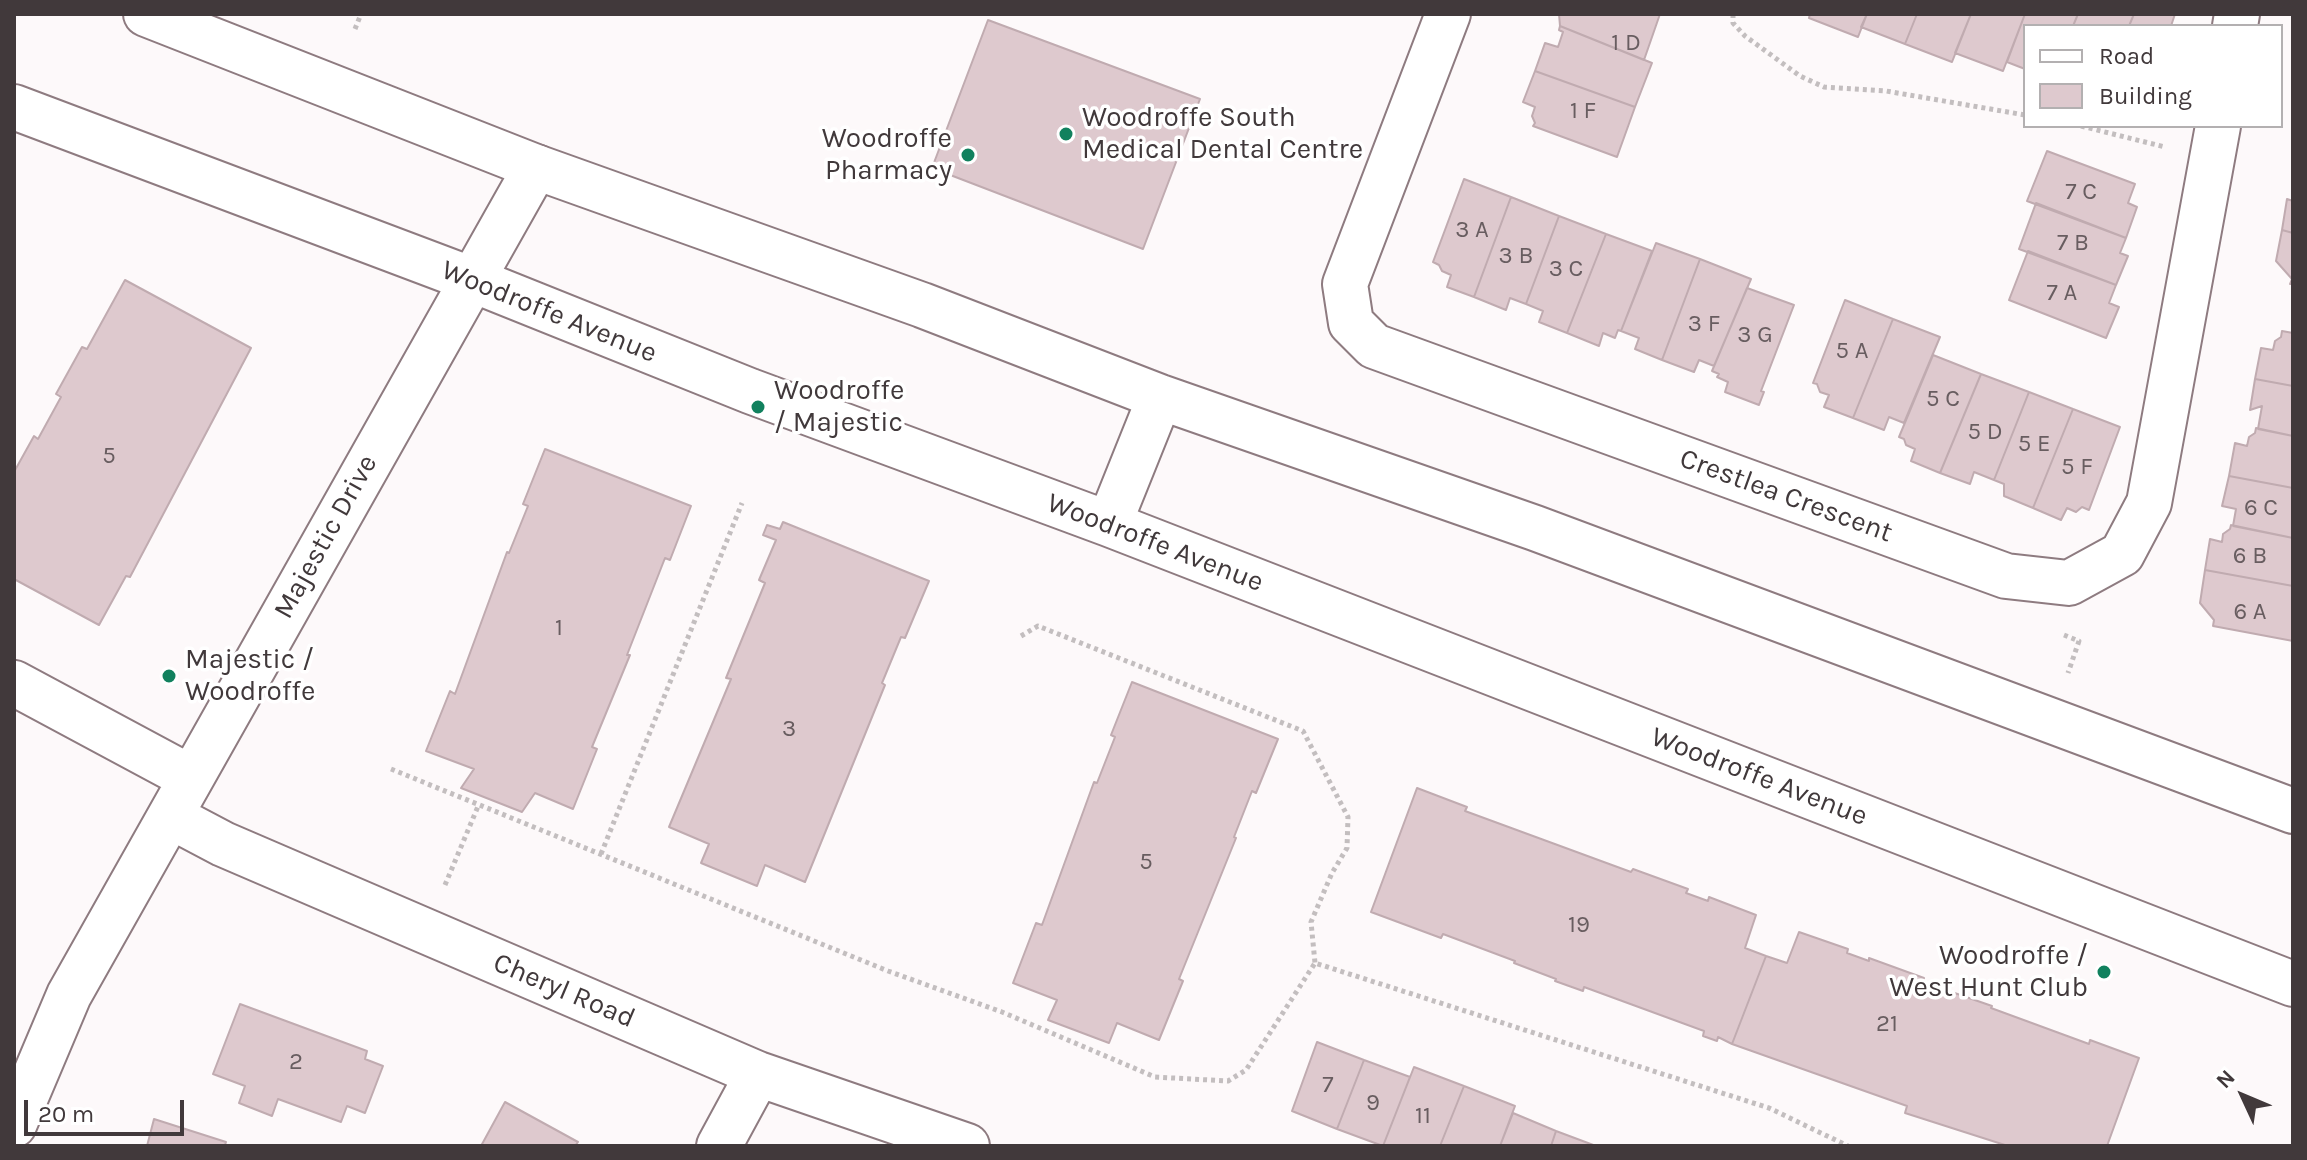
<!DOCTYPE html>
<style>
body{margin:0}
#map{position:relative;width:2307px;height:1160px;overflow:hidden;background:#fdf9fa;font-family:Karla,sans-serif}
canvas{display:block}
.frame{position:absolute;inset:0;border:16px solid #41393b;pointer-events:none}
.legend{position:absolute;left:2023px;top:24px;width:260px;height:104px;box-sizing:border-box;background:#fff;border:2px solid #b3b0b1;margin:0;padding:10px 14px;list-style:none;font-size:24px;color:#41393b}
.legend li{display:flex;align-items:center;gap:16px;height:40px}
.legend b{width:40px;border:2px solid #b3b0b1}
.north{position:absolute;left:2203px;top:1056px;width:80px;height:80px;-webkit-text-stroke:6px #fff;paint-order:stroke;rotate:314deg;font-size:22px;font-weight:700;line-height:32px;text-align:center;color:#41393b}
.north::after{content:'';display:block;margin:auto;width:28px;height:36px;background:#41393b;clip-path:polygon(50% 0,100% 100%,50% 72%,0 100%)}
.scale{position:absolute;left:24px;top:1100px;width:160px;height:36px;box-sizing:border-box;border:4px solid #41393b;border-top:0;padding-left:10px;font-size:24px;line-height:28px;white-space:nowrap;color:#41393b;-webkit-text-stroke:6px #fff;paint-order:stroke}
</style>
<div id="map">
<canvas width="2307" height="1160"></canvas>
<div class="frame"></div>
<ul class="legend">
<li><b style="height:10px;background:#fff"></b>Road</li>
<li><b style="height:22px;background:#dec9ce"></b>Building</li>
</ul>
<div class="north">N</div>
<div class="scale">20 m</div>
</div>
<script>
const c = document.querySelector('canvas').getContext('2d');
c.lineJoin = 'round';
function paint(path, color) {
  c.fillStyle = color;
  c.fill(path, 'evenodd');
}
function toPath(rows) {
  const path = new Path2D();
  for (const r of rows) {
    path.moveTo(r[0], r[1]);
    for (let i = 2; i < r.length; i += 2) path.lineTo(r[i], r[i + 1]);
  }
  return path;
}
function stroke(path, color, width, dash) {
  c.strokeStyle = color;
  c.lineWidth = width;
  c.lineCap = dash ? 'butt' : 'round';
  c.setLineDash(dash || []);
  c.stroke(path);
}
function write(font, color, halo, rows, align = 'center') {
  c.font = font + ' Karla,sans-serif';
  c.lineWidth = 7;
  c.setLineDash([]);
  c.textBaseline = 'middle';
  c.strokeStyle = halo;
  c.fillStyle = color;
  for (const [text, x, y, turn = 0] of rows) {
    c.save();
    c.translate(x, y);
    c.rotate((+turn || 0) * Math.PI / 180);
    c.textAlign = isNaN(turn) ? turn : align;
    if (halo) c.strokeText(text, 0, 0);
    c.fillText(text, 0, 0);
    c.restore();
  }
}
const building = toPath([
 [1559,14,1660,14,1644,60,1560,26,1559,14],
 [1810,14,1867,14,1858,37,1809,18,1810,14],
 [1867,14,1917,14,1905,44,1861,27,1867,14],
 [1917,14,1971,14,1952,62,1905,44,1917,14],
 [1971,14,2025,14,2003,71,1955,53,1971,14],
 [2025,14,2078,14,2073,26,2025,26,2025,69,2007,62,2025,14],
 [2078,14,2134,14,2129,26,2073,26,2078,14],
 [2134,14,2175,14,2171,26,2129,26,2134,14],
 [988,20,1200,99,1143,249,932,168,988,20],
 [1560,26,1652,63,1635,107,1535,71,1545,43,1558,47,1563,32,1559,30,1560,26],
 [1535,71,1635,107,1617,157,1533,126,1535,123,1532,116,1535,107,1523,102,1535,71],
 [2047,151,2135,184,2128,203,2137,207,2126,238,2027,201,2047,151],
 [1464,179,1511,197,1474,297,1447,287,1451,275,1442,271,1439,265,1433,262,1464,179],
 [1511,197,1559,216,1526,304,1510,298,1506,310,1474,297,1511,197],
 [2287,199,2293,201,2293,233,2282,230,2287,199],
 [2036,203,2126,238,2120,253,2128,256,2116,285,2019,249,2036,203],
 [1559,216,1606,234,1567,333,1539,322,1543,311,1526,304,1559,216],
 [2282,230,2293,233,2293,284,2290,284,2292,279,2276,261,2282,230],
 [1606,234,1652,251,1621,331,1618,330,1615,338,1603,333,1599,346,1567,333,1606,234],
 [1656,243,1700,259,1662,360,1635,349,1639,338,1621,331,1656,243],
 [2028,251,2116,285,2109,303,2119,307,2106,338,2009,300,2028,251],
 [1700,259,1751,279,1714,366,1699,360,1694,372,1662,360,1700,259],
 [125,280,251,348,130,577,126,576,99,625,14,579,14,472,34,436,38,439,61,397,56,394,82,347,87,349,125,280],
 [1747,288,1794,305,1761,391,1764,392,1759,405,1725,392,1728,382,1717,377,1719,374,1712,371,1747,288],
 [1845,300,1893,319,1853,418,1824,407,1829,395,1820,392,1817,384,1813,383,1845,300],
 [1893,319,1940,337,1904,423,1889,417,1884,430,1853,418,1893,319],
 [2282,331,2293,333,2293,386,2255,379,2261,348,2273,350,2275,341,2281,337,2282,331],
 [1933,355,1981,374,1940,473,1911,461,1915,449,1906,445,1904,439,1899,437,1933,355],
 [1981,374,2029,392,1994,480,1974,472,1970,484,1940,473,1981,374],
 [2255,379,2293,386,2293,436,2258,429,2262,406,2250,410,2255,379],
 [2029,392,2073,409,2033,508,2004,496,2004,484,1994,480,2029,392],
 [2073,409,2120,427,2089,510,2082,507,2076,512,2067,508,2061,520,2033,508,2073,409],
 [2256,428,2293,436,2293,488,2229,476,2235,443,2247,446,2249,437,2255,433,2256,428],
 [545,449,691,506,670,560,665,558,627,655,630,655,592,747,597,749,573,809,535,793,522,812,461,788,474,769,426,751,450,691,455,694,507,552,509,553,528,506,523,504,545,449],
 [2229,476,2293,488,2293,538,2233,526,2236,509,2222,506,2229,476],
 [783,522,929,581,905,638,901,637,882,683,885,685,805,882,765,865,757,886,701,863,709,844,669,827,731,679,726,678,765,583,759,580,776,540,763,535,767,525,780,529,783,522],
 [2231,525,2293,538,2293,586,2205,570,2210,539,2222,542,2223,534,2230,529,2231,525],
 [2205,570,2293,586,2293,641,2213,626,2214,620,2200,603,2205,570],
 [1132,682,1278,739,1256,793,1252,791,1234,837,1236,838,1179,979,1183,981,1159,1040,1117,1023,1109,1043,1048,1020,1057,1000,1013,983,1036,923,1042,925,1094,782,1097,783,1115,737,1111,735,1132,682],
 [1417,788,1467,807,1465,811,1631,872,1633,869,1688,889,1686,893,1708,901,1709,897,1756,915,1745,948,1766,956,1732,1044,1718,1037,1717,1041,1703,1036,1704,1031,1584,987,1583,991,1555,981,1556,979,1514,963,1515,961,1443,934,1441,938,1371,912,1417,788],
 [1799,932,1848,949,1847,953,1869,961,1869,958,1924,978,1923,982,1992,1006,1991,1008,2089,1044,2090,1040,2139,1058,2107,1146,2008,1146,1905,1113,1907,1106,1732,1044,1766,956,1787,963,1799,932],
 [240,1004,367,1051,365,1059,383,1066,365,1113,347,1106,341,1122,278,1099,272,1116,239,1103,245,1086,213,1074,240,1004],
 [1317,1042,1364,1060,1337,1129,1292,1111,1317,1042],
 [1364,1060,1410,1077,1383,1146,1337,1129,1364,1060],
 [1414,1067,1464,1086,1440,1146,1383,1146,1414,1067],
 [1464,1086,1515,1106,1500,1146,1440,1146,1464,1086],
 [505,1102,578,1142,575,1146,481,1146,505,1102],
 [1513,1113,1556,1131,1551,1146,1500,1146,1513,1113],
 [154,1119,226,1142,225,1145,229,1146,147,1146,154,1119],
 [1556,1131,1596,1146,1551,1146,1556,1131]
]);
const path = toPath([
 [1733,14,1733,23,1745,36,1800,76,1824,87,1886,91,2025,115],
 [355,29,361,14],
 [2081,126,2165,147],
 [2064,635,2079,641,2068,673],
 [1021,636,1038,626,1303,731,1348,817,1347,848,1332,873,1311,922,1315,963],
 [391,769,888,971,1002,1012,1155,1077,1228,1081,1246,1070,1315,963,1769,1108,1848,1146],
 [601,854,742,503],
 [445,885,479,804]
]);
const minor = toPath([
 [1448,14,1345,284,1351,323,1374,346,2006,576,2069,583,2122,554,2149,503,2218,126],
 [2235,26,2237,14],
 [14,683,191,778],
 [170,816,223,844,758,1074,967,1146],
 [14,1125,69,995,536,167],
 [719,1146,758,1074]
]);
const major = toPath([
 [146,14,536,167,922,305,1160,397,1535,528,2293,811],
 [14,107,473,280,750,391,1109,524,2293,984],
 [1109,524,1160,397]
]);
const markers = [
 [1066,134,8,"#11815e"],
 [968,155,8,"#11815e"],
 [758,407,8,"#11815e"],
 [169,676,8,"#11815e"],
 [2104,972,8,"#11815e"]
];
const numberNames = [
 ["1 D",1626,43],
 ["1 F",1583,111],
 ["7 C",2081,192],
 ["3 A",1472,230],
 ["7 B",2073,243],
 ["3 B",1516,256],
 ["3 C",1566,269],
 ["7 A",2062,293],
 ["3 F",1704,324],
 ["3 G",1755,335],
 ["5 A",1852,351],
 ["5 C",1943,399],
 ["5 D",1985,432],
 ["5 E",2034,444],
 ["5",109,456],
 ["5 F",2077,467],
 ["6 C",2261,508],
 ["6 B",2250,556],
 ["6 A",2250,612],
 ["1",559,628],
 ["3",789,729],
 ["5",1146,862],
 ["19",1579,925],
 ["21",1887,1024],
 ["2",296,1062],
 ["7",1328,1085],
 ["9",1373,1103],
 ["11",1423,1116]
];
const poiNames = [
 ["Woodroffe South",1082,118],
 ["Medical Dental Centre",1082,150],
 ["Woodroffe",952,139,"right"],
 ["Pharmacy",952,171,"right"],
 ["Woodroffe",774,391],
 ["/ Majestic",774,423],
 ["Majestic /",185,660],
 ["Woodroffe",185,692],
 ["Woodroffe /",2088,956,"right"],
 ["West Hunt Club",2088,988,"right"]
];
const streetNames = [
 ["Woodroffe Avenue",549,312,22],
 ["Crestlea Crescent",1786,496,20],
 ["Majestic Drive",326,537,-61],
 ["Woodroffe Avenue",1155,543,21],
 ["Woodroffe Avenue",1759,777,21],
 ["Cheryl Road",564,991,23]
];
paint(building, '#dec9ce');
stroke(building, '#c0abb0', 2);
stroke(minor, '#8e7b80', 48);
stroke(major, '#8e7b80', 48);
stroke(path, '#c3bebf', 5, [4, 4]);
stroke(minor, '#fff', 44);
stroke(major, '#fff', 44);
for (const [x, y, r, color] of markers) {
  const dot = new Path2D();
  dot.arc(x, y, r, 0, 2 * Math.PI);
  c.fillStyle = color;
  c.fill(dot);
  stroke(dot, '#fff', 3);
}
write('24px', '#685d60', null, numberNames);
write('28px', '#41393b', '#fff', poiNames, 'left');
write('28px', '#41393b', '#fff', streetNames);
</script>
